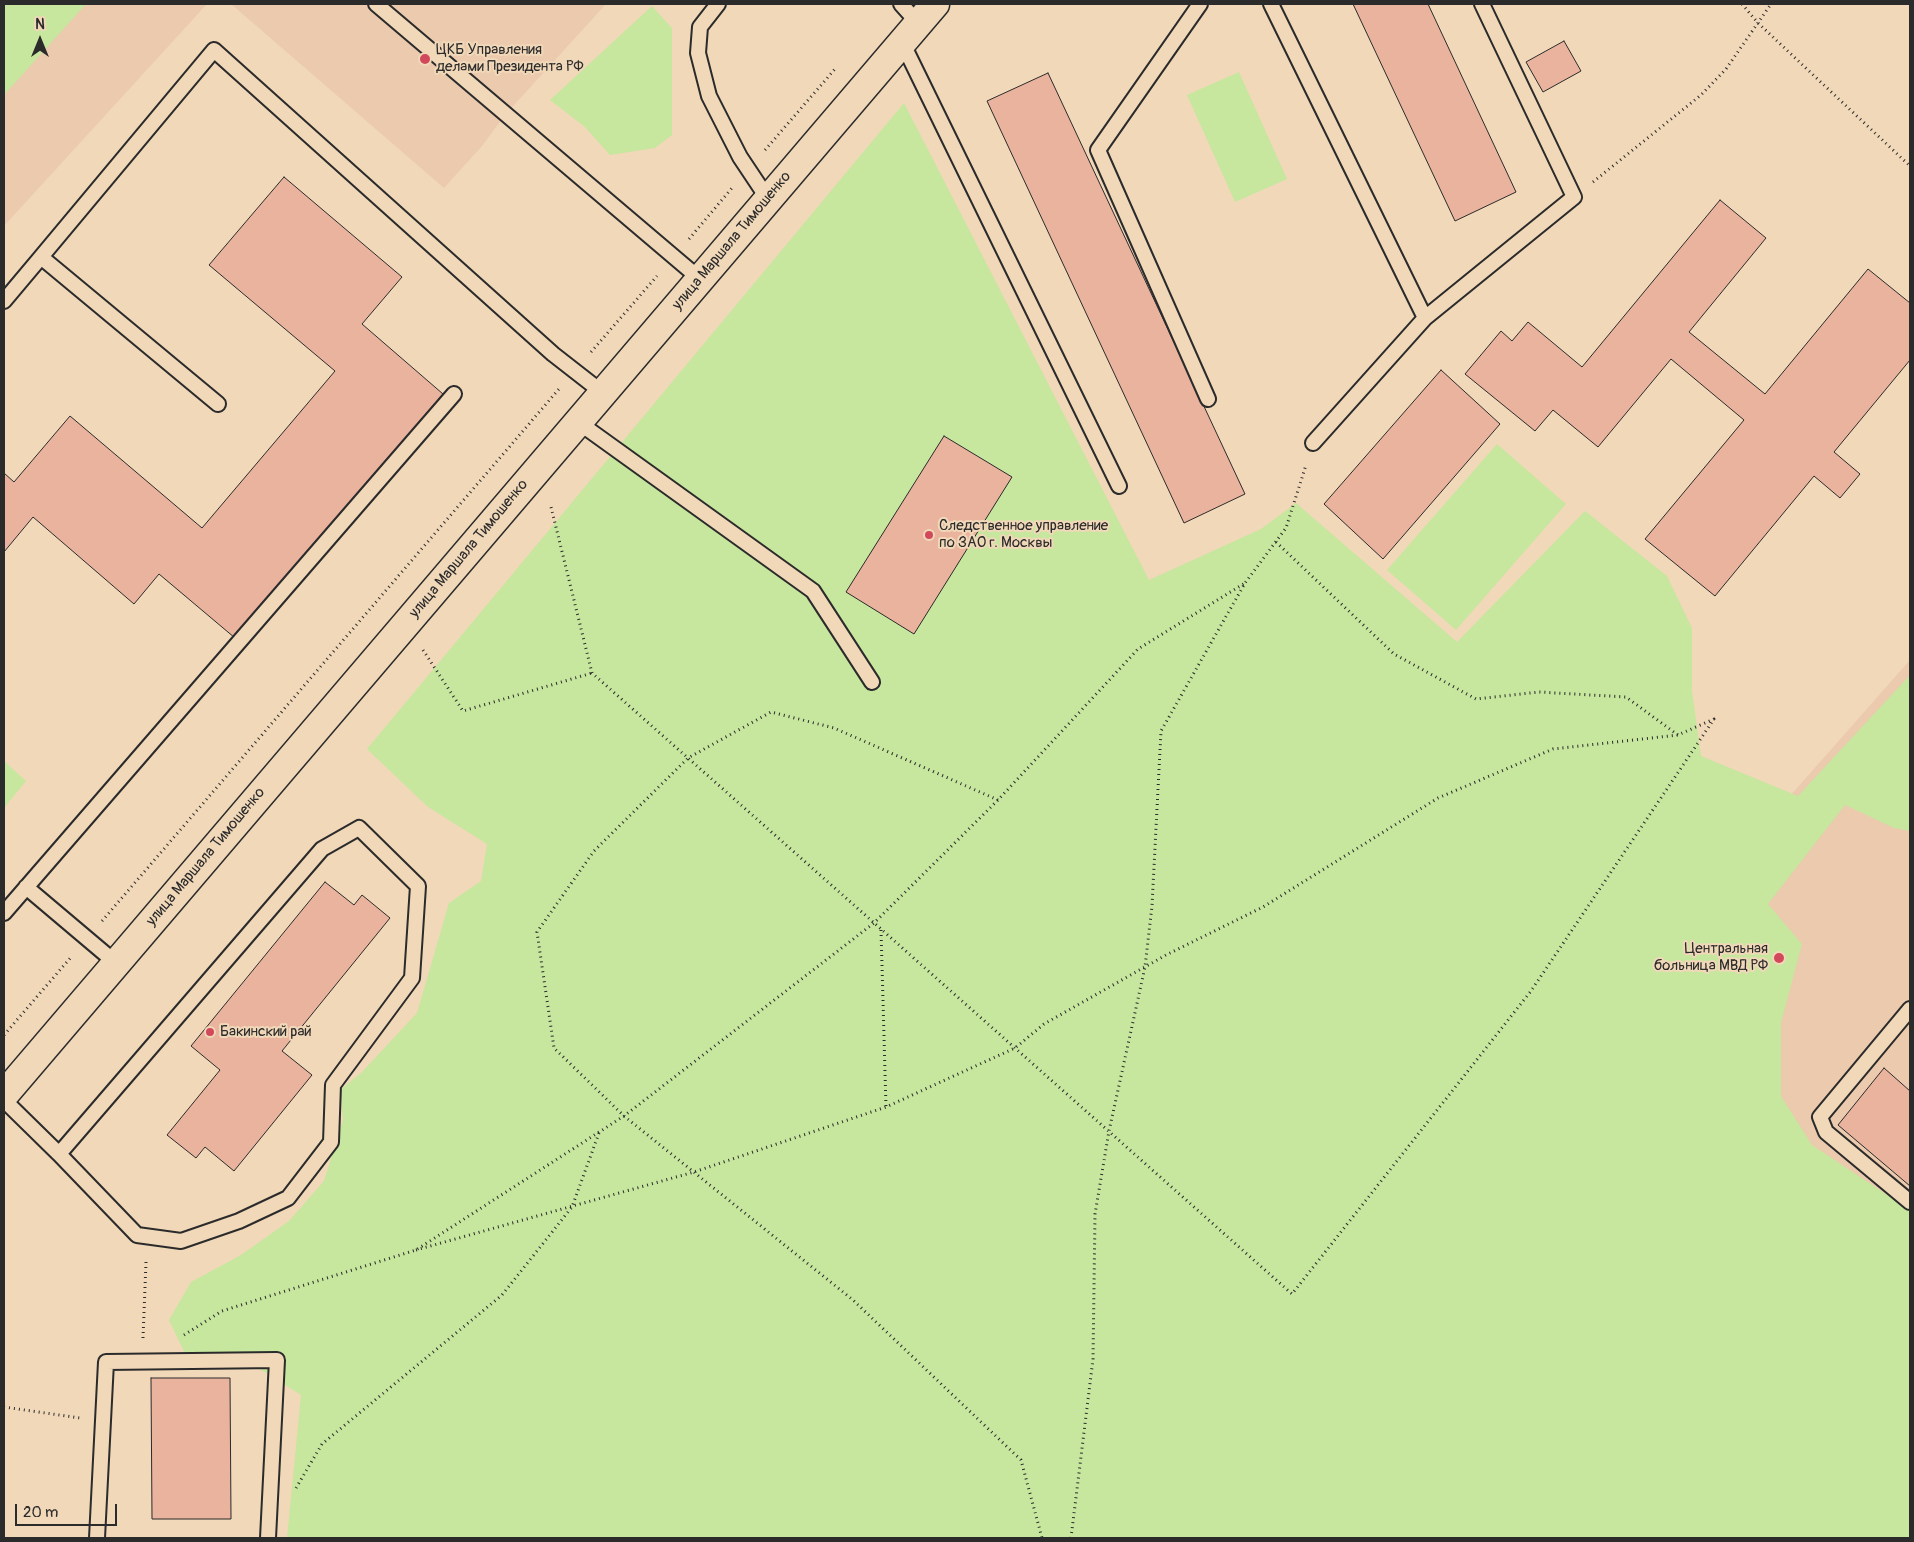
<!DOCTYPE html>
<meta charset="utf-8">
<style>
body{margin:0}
#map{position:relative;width:1914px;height:1542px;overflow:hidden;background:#f1d8b9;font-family:Pangolin,sans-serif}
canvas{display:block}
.frame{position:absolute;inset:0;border:5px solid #2b2b2b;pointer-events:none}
.north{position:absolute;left:15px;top:15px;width:50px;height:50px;-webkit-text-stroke:4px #f1d8b9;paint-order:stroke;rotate:0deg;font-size:14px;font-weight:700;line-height:20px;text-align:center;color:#2b2b2b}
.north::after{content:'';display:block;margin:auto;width:18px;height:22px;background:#2b2b2b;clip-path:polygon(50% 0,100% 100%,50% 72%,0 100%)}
.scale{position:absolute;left:15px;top:1504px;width:102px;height:22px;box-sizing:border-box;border:2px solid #2b2b2b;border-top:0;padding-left:6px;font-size:15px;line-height:18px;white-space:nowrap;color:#2b2b2b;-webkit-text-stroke:4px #f1d8b9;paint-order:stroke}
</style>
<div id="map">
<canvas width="1914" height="1542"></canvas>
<div class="frame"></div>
<div class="north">N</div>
<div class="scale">20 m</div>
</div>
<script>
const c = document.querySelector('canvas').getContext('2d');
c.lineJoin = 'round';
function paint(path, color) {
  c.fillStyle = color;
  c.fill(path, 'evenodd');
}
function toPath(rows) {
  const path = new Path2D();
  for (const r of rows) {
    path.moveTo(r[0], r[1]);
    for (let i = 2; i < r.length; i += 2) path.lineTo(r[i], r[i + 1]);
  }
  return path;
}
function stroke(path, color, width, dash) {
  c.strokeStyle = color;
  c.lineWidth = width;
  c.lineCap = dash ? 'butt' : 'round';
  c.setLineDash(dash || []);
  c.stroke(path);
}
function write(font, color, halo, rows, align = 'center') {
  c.font = font + ' Pangolin,sans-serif';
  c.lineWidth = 4;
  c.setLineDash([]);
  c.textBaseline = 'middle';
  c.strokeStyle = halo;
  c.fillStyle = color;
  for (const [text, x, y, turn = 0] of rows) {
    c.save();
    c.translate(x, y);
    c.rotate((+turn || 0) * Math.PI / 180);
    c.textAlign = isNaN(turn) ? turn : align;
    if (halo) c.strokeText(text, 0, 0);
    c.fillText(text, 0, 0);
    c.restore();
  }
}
const built = toPath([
 [4,4,207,4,4,226],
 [231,4,606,4,505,115,482,146,444,188],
 [1910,660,1910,1503,1496,1129]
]);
const green = toPath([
 [4,4,86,4,4,95],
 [652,6,672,28,672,135,655,148,610,155,585,127,550,100],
 [1239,72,1287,179,1235,202,1187,95],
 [904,103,1149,580,1261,529,1296,503,1457,642,1585,511,1667,576,1692,628,1692,691,1701,756,1798,796,1910,675,1910,831,1894,828,1845,805,1768,904,1802,944,1781,1023,1781,1096,1812,1145,1910,1210,1910,1538,287,1538,301,1395,252,1364,188,1360,169,1320,191,1282,241,1255,289,1221,324,1181,343,1120,340,1090,362,1072,417,1013,449,903,481,881,487,844,428,807,367,749],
 [1497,444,1566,504,1456,630,1387,570],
 [4,761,26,781,4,808]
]);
const building = toPath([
 [1353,4,1428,4,1516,192,1455,221,1353,4],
 [1564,41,1581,71,1543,92,1526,62,1564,41],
 [1048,73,1245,494,1184,523,987,101,1048,73],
 [284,177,402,277,362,324,443,394,235,638,159,574,134,604,33,517,4,552,4,473,14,482,70,416,202,528,335,371,209,265,284,177],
 [1720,200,1766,238,1689,332,1765,394,1868,269,1910,303,1910,360,1834,452,1860,474,1840,498,1814,476,1715,596,1645,539,1744,420,1671,359,1598,447,1553,410,1535,431,1465,374,1501,331,1512,341,1528,322,1582,367,1720,200],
 [1441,370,1500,424,1383,559,1324,504,1441,370],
 [944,436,1012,477,914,634,846,592,944,436],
 [325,882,354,905,362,895,390,918,282,1051,312,1075,234,1171,205,1147,196,1158,167,1135,220,1070,191,1046,325,882],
 [1884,1068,1910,1091,1910,1186,1838,1125,1884,1068],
 [151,1378,230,1378,231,1519,152,1519,151,1378]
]);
const path = toPath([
 [1742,4,1758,23,1910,166],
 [765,150,835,69],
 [1593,182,1701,95,1726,69,1771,4],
 [689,239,732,188],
 [591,352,657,276],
 [1276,542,1394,654,1476,699,1539,692,1626,697,1678,735],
 [423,650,463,711,592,673],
 [998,800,834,728,771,712,688,758,594,851,537,932,554,1048,624,1116,853,1300,1021,1460,1042,1538],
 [102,921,559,389],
 [881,930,886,1107],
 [4,1035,72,956],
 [416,1250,694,1172,886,1107,1015,1048,1044,1024,1166,955,1263,907,1438,798,1553,749,1678,735,1714,719,1531,991,1292,1294,1015,1048,881,929,592,673,551,507],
 [184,1335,222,1311,416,1250,624,1116,874,923,998,800,1138,649,1245,583],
 [143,1338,146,1262],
 [4,1407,80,1418],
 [296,1488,322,1444,502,1295,572,1207,599,1133],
 [1071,1538,1093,1359,1095,1214,1109,1131,1145,967,1152,906,1161,731,1245,583,1286,528,1306,465]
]);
const service = toPath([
 [376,4,700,279],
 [718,4,700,27,698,53,709,96,740,157,768,199],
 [901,4,918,23],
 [1200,4,1098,150,1208,399],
 [1271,4,1425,318,1574,197,1482,4],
 [902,42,1119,486],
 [4,301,41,257],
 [218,404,41,257,214,50,553,354,603,393],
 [578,422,813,591,872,682],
 [1313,443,1425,318],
 [26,887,116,963],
 [4,913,454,394],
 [1910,1009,1820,1117,1826,1132,1910,1202],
 [4,1100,59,1154,137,1235,181,1241,239,1221,288,1198,331,1142,333,1085,412,978,418,886,359,828,322,849,59,1154],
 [97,1538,106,1362,277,1360,268,1538]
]);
const minor = toPath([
 [4,1095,935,4]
]);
const markers = [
 [425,59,6,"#d1495b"],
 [929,535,5,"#d1495b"],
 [1779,958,6,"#d1495b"],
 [210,1032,5,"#d1495b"]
];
const poiNames = [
 ["ЦКБ Управления",436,50],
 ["делами Президента РФ",436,67],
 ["Следственное управление",939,526],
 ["по ЗАО г. Москвы",939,543],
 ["Центральная",1768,949,"right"],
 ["больница МВД РФ",1768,966,"right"],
 ["Бакинский рай",220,1032]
];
const streetNames = [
 ["улица Маршала Тимошенко",732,241,-50],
 ["улица Маршала Тимошенко",469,549,-50],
 ["улица Маршала Тимошенко",206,857,-50]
];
paint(built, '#ebcaae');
paint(green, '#c7e69e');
paint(building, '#e9b39e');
stroke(building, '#2b2b2b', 1);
stroke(service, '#2b2b2b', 18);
stroke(minor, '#2b2b2b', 31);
stroke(path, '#2b2b2b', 3, [1, 4]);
stroke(service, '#f1d8b9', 14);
stroke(minor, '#f1d8b9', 28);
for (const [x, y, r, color] of markers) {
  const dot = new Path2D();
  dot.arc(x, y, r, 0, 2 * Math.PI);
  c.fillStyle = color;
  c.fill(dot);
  stroke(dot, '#f1d8b9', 2);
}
write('15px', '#2b2b2b', '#f1d8b9', poiNames, 'left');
write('15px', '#2b2b2b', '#f1d8b9', streetNames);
</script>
